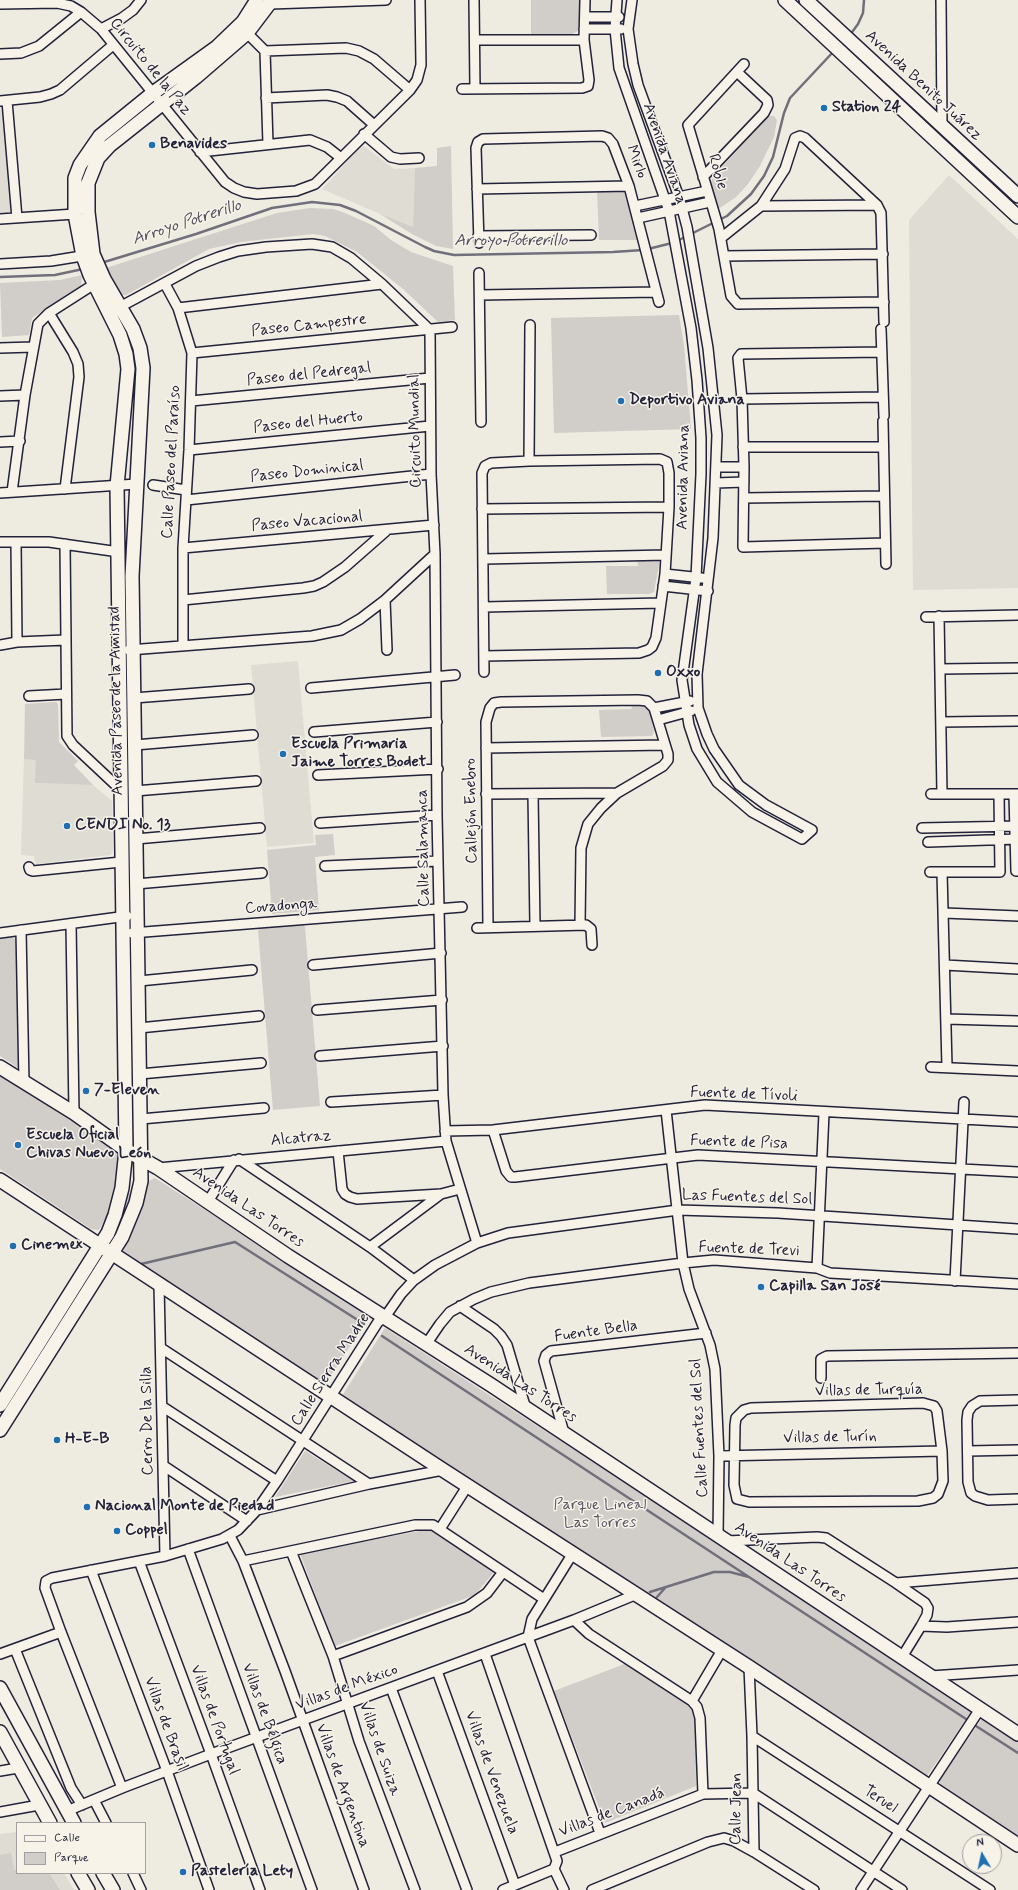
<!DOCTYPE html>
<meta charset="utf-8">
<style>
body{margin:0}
#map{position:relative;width:1018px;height:1890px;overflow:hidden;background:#eeebe1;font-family:Mynerve,sans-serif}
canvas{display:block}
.legend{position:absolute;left:16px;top:1822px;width:130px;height:52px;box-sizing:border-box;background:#f7f3e8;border:1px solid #a29fa3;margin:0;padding:5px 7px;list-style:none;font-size:12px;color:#22223b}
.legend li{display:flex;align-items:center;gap:8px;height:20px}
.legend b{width:20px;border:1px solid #a29fa3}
.north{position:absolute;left:962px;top:1834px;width:40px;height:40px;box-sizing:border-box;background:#f7f3e8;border:1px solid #a29fa3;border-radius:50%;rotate:351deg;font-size:11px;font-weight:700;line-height:16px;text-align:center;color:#22223b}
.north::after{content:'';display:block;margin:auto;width:14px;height:18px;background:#1f6fb2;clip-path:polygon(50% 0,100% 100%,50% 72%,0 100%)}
</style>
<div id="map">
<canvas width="1018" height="1890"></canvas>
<ul class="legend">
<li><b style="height:5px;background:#f7f3e8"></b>Calle</li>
<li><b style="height:11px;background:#d1cdc9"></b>Parque</li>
</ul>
<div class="north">N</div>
</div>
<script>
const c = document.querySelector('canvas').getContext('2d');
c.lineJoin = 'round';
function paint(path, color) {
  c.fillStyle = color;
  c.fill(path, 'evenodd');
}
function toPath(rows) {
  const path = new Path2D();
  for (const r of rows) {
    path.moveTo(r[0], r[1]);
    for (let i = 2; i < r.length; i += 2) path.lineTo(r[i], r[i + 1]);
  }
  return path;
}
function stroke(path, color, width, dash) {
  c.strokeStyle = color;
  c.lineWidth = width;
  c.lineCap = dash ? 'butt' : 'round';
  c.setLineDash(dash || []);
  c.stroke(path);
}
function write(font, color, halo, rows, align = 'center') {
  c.font = font + ' Mynerve,sans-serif';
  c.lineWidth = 3;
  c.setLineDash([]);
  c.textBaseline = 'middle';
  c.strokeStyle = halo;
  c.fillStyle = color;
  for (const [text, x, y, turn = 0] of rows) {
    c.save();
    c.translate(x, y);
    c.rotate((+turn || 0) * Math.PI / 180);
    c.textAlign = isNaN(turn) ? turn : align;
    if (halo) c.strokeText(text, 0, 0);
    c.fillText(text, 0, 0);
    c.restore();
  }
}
const built = toPath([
 [0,109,4,115,12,213,0,213],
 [364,146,394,169,415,168,413,228,322,189,358,150],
 [949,175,1018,239,1018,588,913,590,909,220],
 [298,661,314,843,267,847,251,665],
 [24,759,36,759,36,783,93,785,112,801,113,851,110,855,37,864,35,862,34,856,21,855],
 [17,1832,17,1873,64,1873,74,1890,0,1890,0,1834]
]);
const green = toPath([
 [531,0,579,0,580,6,578,31,572,34,531,34],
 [769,116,774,116,777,120,774,137,760,166,748,184,736,197,717,210,711,182,713,177],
 [451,146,453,249,436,246,412,234,380,214,413,227,415,168,437,166,437,148],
 [597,189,625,190,637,240,599,240],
 [310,208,333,209,345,213,374,226,391,240,411,252,453,266,455,320,438,322,403,289,357,252,325,236,313,234,241,242,209,249,126,295,121,295,106,268,277,213],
 [82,275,81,286,32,318,29,335,2,337,0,283,60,280],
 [679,315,684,345,691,429,554,433,551,318],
 [637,559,659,560,659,565,654,592,649,594,607,594,606,566,638,566],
 [56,702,58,704,59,742,78,761,74,765,93,785,35,783,36,760,24,759,25,704],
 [644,703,649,707,654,732,652,736,601,737,599,710,632,709,631,704],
 [333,834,335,855,315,857,319,910,272,914,267,850,316,845,315,835],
 [302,924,305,927,320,1106,273,1110,258,930,261,928],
 [12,937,17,941,20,1065,17,1067,0,1056,0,938],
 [0,1074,118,1152,118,1171,111,1208,99,1230,91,1229,0,1169],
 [155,1178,370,1315,325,1385,124,1252,123,1247,145,1198,147,1182],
 [124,1192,134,1194,113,1243,109,1241],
 [385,1328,690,1524,971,1712,927,1776,440,1461,342,1396],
 [305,1451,354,1481,275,1497],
 [430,1529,495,1571,475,1595,335,1646,300,1554],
 [627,1663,695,1708,696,1786,605,1823,554,1691],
 [984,1718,1018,1741,1018,1836,944,1788,940,1784,940,1780,981,1720],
 [11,1853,14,1870,17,1870,17,1873,49,1873,60,1890,0,1890,0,1855]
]);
const stream = toPath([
 [850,35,858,24,863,13,864,0],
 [677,241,727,216,751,194,764,176,773,157,784,113,790,98,834,51],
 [648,249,672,243],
 [101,263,196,234,272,208,312,202,340,205,356,211,425,247,434,251,454,255,613,252,643,250],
 [0,277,55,275,83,269],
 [141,1264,235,1242,364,1324],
 [382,1336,749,1577],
 [650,1592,714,1572,730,1572,749,1577,966,1719],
 [657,1597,665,1588],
 [976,1726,1018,1753]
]);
const street = toPath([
 [474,0,475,89],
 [617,0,615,29,619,68,669,211,691,328,697,380,701,438,701,474,696,578,682,680,689,725,697,749,717,782,752,812,802,839,812,830,766,805,739,785,714,749,707,734,698,708,697,674,713,538,717,435,708,348,687,227,679,197,638,85,633,64,628,29,632,0],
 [941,0,942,126],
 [0,4,57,3,71,6,81,12,101,29,225,182,234,188,244,192,257,194,296,191,315,184,410,90,417,80,421,65,420,0],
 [270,4,386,0],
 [585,17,619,17],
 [101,29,122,18,133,10,141,0],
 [584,29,621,29],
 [247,33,265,51,268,144],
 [475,40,584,40],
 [265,51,346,48,359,51,374,59,410,90],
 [0,54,21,53,39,46,81,12],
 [744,64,688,125,719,229,731,296,738,304,884,302],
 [462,89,582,88,588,86,589,80,584,40,585,0],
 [266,98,327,95,337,97,347,101,373,124],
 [0,101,40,97,51,94,60,90,113,45],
 [7,101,17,218],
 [364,134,391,157,400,159,419,158],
 [200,152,310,140,327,147,341,158],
 [703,177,764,113,768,105,767,100,737,72],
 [477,189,629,186],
 [635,206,707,191],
 [761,206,877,205],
 [638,218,710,202],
 [0,219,75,214],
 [478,236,591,235],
 [721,238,761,206,785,169,795,138,800,136,805,138,877,205,881,213,884,322],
 [479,243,476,148,478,142,483,139,602,136,608,138,613,144,629,186,659,302],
 [724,256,883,254],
 [0,264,51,261,88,255],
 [479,273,481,422],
 [165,284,178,308,192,353,189,450,183,548,183,646],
 [480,295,656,292],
 [178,308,382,284],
 [116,309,196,266,219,257,238,251,266,247,312,244,332,247,351,258,382,284,430,330,431,474,435,554,437,815,443,1095,446,1141,477,1243],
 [49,313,73,352,78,364,79,377,65,489],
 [881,329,884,416],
 [0,348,33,347],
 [881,352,741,354,738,358,742,399,744,467,743,547,885,543],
 [192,353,452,327],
 [0,396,25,395],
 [742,399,882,397],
 [191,401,430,378],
 [883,421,886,564],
 [0,442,20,441],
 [743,447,883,447],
 [189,450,430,426],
 [529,461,530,325],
 [717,467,744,467],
 [716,483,744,482],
 [153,485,186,490],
 [12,492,25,395,38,324,49,313,99,281],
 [0,493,137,484],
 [744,498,884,496],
 [186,500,431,474],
 [482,509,669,507],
 [0,542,49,542,119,552],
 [16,542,17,642],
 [65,544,67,736,73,745,121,790],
 [183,548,434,525],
 [484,559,666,555],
 [665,574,702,578],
 [663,586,708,591],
 [183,600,303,588,314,586,323,582,345,567,386,531],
 [385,600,387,650],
 [484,607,661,603],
 [939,616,942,794],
 [926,617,1018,615],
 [0,645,17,642,66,640],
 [129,650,312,636,341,630,360,619,385,600,435,554],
 [940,669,1018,668],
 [484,672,482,473,485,466,491,463,529,461,660,459,667,462,669,473,669,507,665,574,656,638,652,647,648,650,639,653,484,656],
 [311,688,455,675],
 [29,696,66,694],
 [134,698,249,689],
 [654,708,690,701],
 [658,720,691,711],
 [941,722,1018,721],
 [314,732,437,722],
 [135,745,253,735],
 [486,748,665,745],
 [318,775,438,769],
 [135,791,256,781],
 [486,794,617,793],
 [533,794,535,926],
 [931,794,1018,794],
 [1014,794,1016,871,1018,871],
 [320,823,437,815],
 [922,828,1018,826],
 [136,839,260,828],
 [928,842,1018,839],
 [325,866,438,861],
 [29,867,30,870,33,871,121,862],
 [930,872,1000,872,999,794],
 [942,872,947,1067],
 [136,884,262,873],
 [944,913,1018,916],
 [71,924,74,1113],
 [488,927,486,722,490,708,494,703,501,702,638,700,647,701,654,708,668,754,668,760,663,766,617,793,601,808,588,824,581,848,580,925],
 [477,928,586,925,591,929,592,945],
 [21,930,24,1083],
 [0,933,127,916],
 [132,933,462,907],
 [313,965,441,953],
 [945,965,1018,969],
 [139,981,252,970],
 [317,1010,442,1000],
 [947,1019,1018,1021],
 [139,1028,259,1016],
 [320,1056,443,1046],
 [931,1067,1018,1071],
 [140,1074,261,1063],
 [331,1102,443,1095],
 [666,1110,683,1263,689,1289,710,1345,715,1369,719,1456,718,1536],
 [141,1119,264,1108],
 [493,1130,506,1171,511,1177,515,1177,698,1155,1018,1172],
 [445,1131,493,1130,705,1105,1018,1122],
 [338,1151,342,1189,345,1194,350,1197,357,1199,441,1194],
 [239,1159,370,1247,414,1280],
 [158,1168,446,1141],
 [207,1203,234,1160],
 [370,1247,441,1194,460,1189],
 [817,1268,824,1113],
 [955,1281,964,1102],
 [159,1285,165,1556],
 [460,1306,494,1329,501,1336,507,1345,526,1409],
 [427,1343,440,1324,450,1312,474,1299,491,1292,529,1283,683,1263,714,1260,817,1268,830,1273,1018,1284],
 [161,1348,369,1484],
 [821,1378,821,1359,827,1356,1018,1353],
 [1018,1400,980,1401,972,1406,968,1412,967,1420,968,1482,971,1493,975,1496,988,1500,1018,1499],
 [923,1403,934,1406,937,1411,942,1451,943,1481,938,1494,933,1498,918,1501,749,1502,737,1499,734,1485,735,1425,736,1418,744,1410,751,1408,923,1403],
 [163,1407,277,1481],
 [564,1433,544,1361,546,1355,551,1351,706,1333],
 [968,1451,1018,1450],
 [719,1456,942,1451],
 [164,1466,247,1521],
 [257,1510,369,1484,443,1470],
 [440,1529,468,1485],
 [230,1536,243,1561,285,1671,364,1890],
 [727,1541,817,1537,826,1538,896,1583,925,1603,928,1608,927,1615,921,1626,902,1657],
 [188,1549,312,1890],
 [291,1551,333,1656,359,1741,415,1890],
 [573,1553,532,1619,528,1637,600,1833],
 [139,1561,211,1754,260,1890],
 [243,1561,415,1525,433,1525,544,1599],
 [91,1570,167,1771,209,1890],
 [896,1583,1018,1573],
 [574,1620,589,1634,692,1701,697,1707,700,1718,703,1794],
 [921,1626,947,1627,1018,1622],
 [15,1649,71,1788,82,1805],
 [0,1654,61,1632],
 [485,1654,557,1861,554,1869,503,1890],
 [333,1656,467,1607,487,1593,503,1572],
 [749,1667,752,1736,754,1852],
 [437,1671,515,1885],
 [931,1676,1018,1670],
 [391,1688,467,1890],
 [692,1701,722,1650],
 [752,1736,990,1890],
 [0,1771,18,1768],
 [122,1788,61,1632,45,1588,46,1581,52,1578,165,1556,222,1539,238,1530,257,1510,277,1481,378,1322,385,1317,401,1294,414,1280,435,1265,477,1243,508,1233,678,1210,778,1213,1018,1229],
 [94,1800,106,1823],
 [67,1811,122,1788,211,1754,574,1620,637,1594],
 [0,1812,39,1805],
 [555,1852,703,1794,753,1793,902,1890],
 [554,1869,564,1890],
 [133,1873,141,1890],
 [592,1890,708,1842,724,1838,734,1841,754,1852,814,1890],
 [861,1890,980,1709]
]);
const secondary = toPath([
 [785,0,1018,217],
 [806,0,1018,196],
 [0,1067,74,1113,126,1150,158,1168,288,1256,491,1385,1018,1734],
 [0,1180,443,1470,749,1667,1018,1845],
 [0,1405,108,1233,115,1215,122,1188,126,1150,117,486,128,369,126,354,120,335,90,275,83,256,75,214,75,178,80,165,100,136,153,93,217,47,243,22,257,0],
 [0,1430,122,1237,136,1203,141,1181,132,576,143,368,140,348,133,329,104,279,93,254,88,212,88,183,98,158,109,146,196,77,247,33,272,0],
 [0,1688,74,1823],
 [0,1732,50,1823],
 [78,1873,88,1890],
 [103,1873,113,1890]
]);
const markers = [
 [824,108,4,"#1f6fb2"],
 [152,145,4,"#1f6fb2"],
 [621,401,4,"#1f6fb2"],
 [658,673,4,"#1f6fb2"],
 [283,754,4,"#1f6fb2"],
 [67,826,4,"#1f6fb2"],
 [86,1091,4,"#1f6fb2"],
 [18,1145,4,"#1f6fb2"],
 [13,1246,4,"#1f6fb2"],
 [761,1287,4,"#1f6fb2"],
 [57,1440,4,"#1f6fb2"],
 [87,1507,4,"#1f6fb2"],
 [117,1531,4,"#1f6fb2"],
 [183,1872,4,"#1f6fb2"]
];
const streetNames = [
 ["Circuito de la Paz",150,67,51],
 ["Avenida Benito Juárez",923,86,43],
 ["Avenida Aviana",664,154,71],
 ["Mirlo",636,162,69],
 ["Roble",717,172,74],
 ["Paseo Campestre",309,326,-6],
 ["Paseo del Pedregal",309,375,-6],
 ["Paseo del Huerto",308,423,-6],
 ["Circuito Mundial",416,431,-91],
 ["Calle Paseo del Paraíso",172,462,-87],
 ["Paseo Dominical",307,472,-6],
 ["Avenida Aviana",684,477,-89],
 ["Paseo Vacacional",307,522,-5],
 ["Avenida Paseo de la Amistad",117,701,-91],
 ["Callejón Enebro",472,811,-91],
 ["Calle Salamanca",424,848,-91],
 ["Covadonga",281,907,-4],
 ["Fuente de Tívoli",744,1095,2],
 ["Alcatraz",301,1139,-5],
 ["Fuente de Pisa",739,1143,2],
 ["Las Fuentes del Sol",747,1198,2],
 ["Avenida Las Torres",248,1208,34],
 ["Fuente de Trevi",749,1250,2],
 ["Fuente Bella",596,1332,-8],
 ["Calle Sierra Madre",331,1370,-57],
 ["Avenida Las Torres",520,1384,33],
 ["Villas de Turquía",869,1391,-1],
 ["Cerro De la Silla",148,1421,-91],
 ["Calle Fuentes del Sol",700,1428,-93],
 ["Villas de Turín",830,1438,-1],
 ["Avenida Las Torres",790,1563,34],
 ["Villas de México",347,1688,-20],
 ["Villas de Bélgica",264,1714,70],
 ["Villas de Portugal",214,1720,70],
 ["Villas de Brasil",165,1724,70],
 ["Villas de Suiza",379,1749,71],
 ["Villas de Venezuela",491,1773,70],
 ["Villas de Argentina",342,1786,70],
 ["Teruel",880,1800,33],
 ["Calle Jean",737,1809,-89],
 ["Villas de Canadá",612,1813,-21]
];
const poiNames = [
 ["Station 24",832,108],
 ["Benavides",160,145],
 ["Deportivo Aviana",629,401],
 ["Oxxo",666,673],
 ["Escuela Primaria",291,745],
 ["Jaime Torres Bodet",291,763],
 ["CENDI No. 13",75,826],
 ["7-Eleven",94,1091],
 ["Escuela Oficial",26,1136],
 ["Chivas Nuevo León",26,1154],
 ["Cinemex",21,1246],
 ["Capilla San José",769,1287],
 ["H-E-B",65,1440],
 ["Nacional Monte de Piedad",95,1507],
 ["Coppel",125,1531],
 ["Pastelería Lety",191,1872]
];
const parkNames = [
 ["Parque Lineal",600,1506],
 ["Las Torres",600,1524]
];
const waterNames = [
 ["Arroyo Potrerillo",187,223,-18],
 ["Arroyo Potrerillo",511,241]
];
paint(built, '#dfdcd4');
paint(green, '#d1cdc9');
stroke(stream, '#716f7b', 2.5);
stroke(street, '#22223b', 12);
stroke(secondary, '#22223b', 16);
stroke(street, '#f7f3e8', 9);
stroke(secondary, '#f7f3e8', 13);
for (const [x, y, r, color] of markers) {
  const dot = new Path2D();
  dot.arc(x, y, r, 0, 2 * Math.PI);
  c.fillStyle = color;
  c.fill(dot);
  stroke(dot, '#f7f3e8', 1.5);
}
write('16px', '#22223b', '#f7f3e8', streetNames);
write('bold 16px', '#22223b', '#f7f3e8', poiNames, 'left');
write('16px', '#575566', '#f7f3e8', parkNames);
write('italic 17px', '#504f60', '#f7f3e8', waterNames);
</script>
